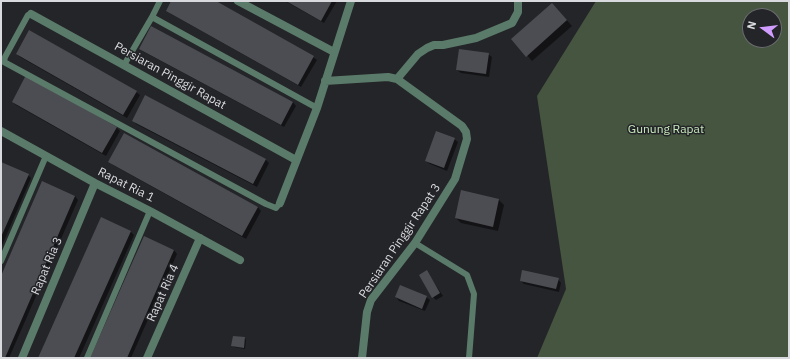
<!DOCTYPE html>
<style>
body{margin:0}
#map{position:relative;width:790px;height:359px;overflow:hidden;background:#242529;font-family:"IBM Plex Sans",sans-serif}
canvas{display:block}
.frame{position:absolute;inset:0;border:2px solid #d9dadd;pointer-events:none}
.north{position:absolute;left:742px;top:8px;width:40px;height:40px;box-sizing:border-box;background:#242529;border:1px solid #6c6d71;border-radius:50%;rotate:285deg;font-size:11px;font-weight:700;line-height:16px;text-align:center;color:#d9dadd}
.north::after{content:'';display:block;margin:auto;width:14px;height:18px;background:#d09dff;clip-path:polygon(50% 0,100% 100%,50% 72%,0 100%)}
</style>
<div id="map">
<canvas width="790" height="359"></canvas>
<div class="frame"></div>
<div class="north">N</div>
</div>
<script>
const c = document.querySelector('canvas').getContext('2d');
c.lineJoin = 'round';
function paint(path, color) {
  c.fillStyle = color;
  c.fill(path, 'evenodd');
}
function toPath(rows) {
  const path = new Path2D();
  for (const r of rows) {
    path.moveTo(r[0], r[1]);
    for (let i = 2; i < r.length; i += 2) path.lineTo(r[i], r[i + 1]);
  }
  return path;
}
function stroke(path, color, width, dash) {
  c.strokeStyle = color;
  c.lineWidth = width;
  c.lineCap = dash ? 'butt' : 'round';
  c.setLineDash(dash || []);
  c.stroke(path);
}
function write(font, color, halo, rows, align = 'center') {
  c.font = font + ' "IBM Plex Sans",sans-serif';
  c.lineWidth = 3;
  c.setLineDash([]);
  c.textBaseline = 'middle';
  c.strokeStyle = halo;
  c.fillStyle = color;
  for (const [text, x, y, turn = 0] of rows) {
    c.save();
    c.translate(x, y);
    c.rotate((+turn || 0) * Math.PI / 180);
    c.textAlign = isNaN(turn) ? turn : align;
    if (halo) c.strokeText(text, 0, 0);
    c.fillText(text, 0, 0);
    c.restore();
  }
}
const forest = toPath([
 [596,1,789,1,789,358,537,358,566,289,537,96],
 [750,16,774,16,774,40,750,40]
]);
const shadow = toPath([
 [173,1,214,1,313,57,317,60,301,87,171,14,167,10],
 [285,1,337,1,324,23],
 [557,9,572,26,532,61,513,39],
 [30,31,136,92,140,95,127,118,20,57,17,54],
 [140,49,293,102,296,106,284,127,144,52],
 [488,54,492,57,489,77,461,73,457,70],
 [27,77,117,128,120,131,106,156,16,105,13,102],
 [145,97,266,160,269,163,257,187,136,124,133,120],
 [454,139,458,142,447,171,430,164,426,161],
 [110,162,258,207,261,211,246,239,113,165],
 [1,163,28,175,31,178,1,248],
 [75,196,78,200,9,358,1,358,1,279],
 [499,200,504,205,498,231,461,223,456,218],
 [130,231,134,235,79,358,39,358],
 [144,237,174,250,177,254,131,358,91,358],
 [427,272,443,296,436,300,433,297],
 [558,279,561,283,559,292,524,284,521,281],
 [396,297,426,297,430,300,425,311,399,301],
 [245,338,246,340,245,349,234,347,233,346]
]);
const building = toPath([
 [171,1,216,1,314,56,298,85,166,11],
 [286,1,332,1,321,21],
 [552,3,567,20,526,57,511,39],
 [151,26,293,102,281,125,139,49],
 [29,30,137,91,123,115,16,54],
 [459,49,489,53,486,74,456,70],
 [26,75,117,127,102,153,12,102],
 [145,95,266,159,253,184,132,121],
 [436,131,455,138,444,168,425,161],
 [124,133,258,207,242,236,108,162],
 [1,162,29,174,1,237],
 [42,181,75,196,5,358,1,358,1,276],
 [461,190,499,199,493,227,455,218],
 [101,217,131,231,74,358,38,358],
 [144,236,174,250,127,358,90,358],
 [427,270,440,293,432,298,419,275],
 [522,270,559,278,556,289,520,281],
 [400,285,427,296,422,309,395,297],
 [233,336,245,337,244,348,231,346]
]);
const service = toPath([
 [160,1,152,17,317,108],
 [31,14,28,15,5,57,4,62,266,204,276,208,280,203],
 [124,65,152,17],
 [415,243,467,275,474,294,469,358],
 [1,261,46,156],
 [87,358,150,211]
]);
const minor = toPath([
 [238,1,334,52],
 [31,14,296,160],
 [397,79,418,54,427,48,434,45,443,45,476,38,512,23,518,12,518,1],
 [325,81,388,77,397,79,462,126,466,132,467,139,455,179,415,243,371,300,367,312,362,358],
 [1,131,95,183,150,211,240,260],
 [280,203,317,108,351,1],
 [22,358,95,183],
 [147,358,200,238]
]);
const streetNames = [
 ["Persiaran Pinggir Rapat",170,76,29],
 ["Rapat Ria 1",126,185,27],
 ["Persiaran Pinggir Rapat 3",400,241,-56],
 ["Rapat Ria 3",47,266,-67],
 ["Rapat Ria 4",163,293,-66]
];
const parkNames = [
 ["Gunung Rapat",666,130]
];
paint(forest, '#45553f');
paint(shadow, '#0007');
paint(building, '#4c4d52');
stroke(service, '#5b7b6a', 6);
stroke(minor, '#5b7b6a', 8);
write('12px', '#d9dadd', '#242529', streetNames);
write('12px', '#c8e9bc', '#242529', parkNames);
</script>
